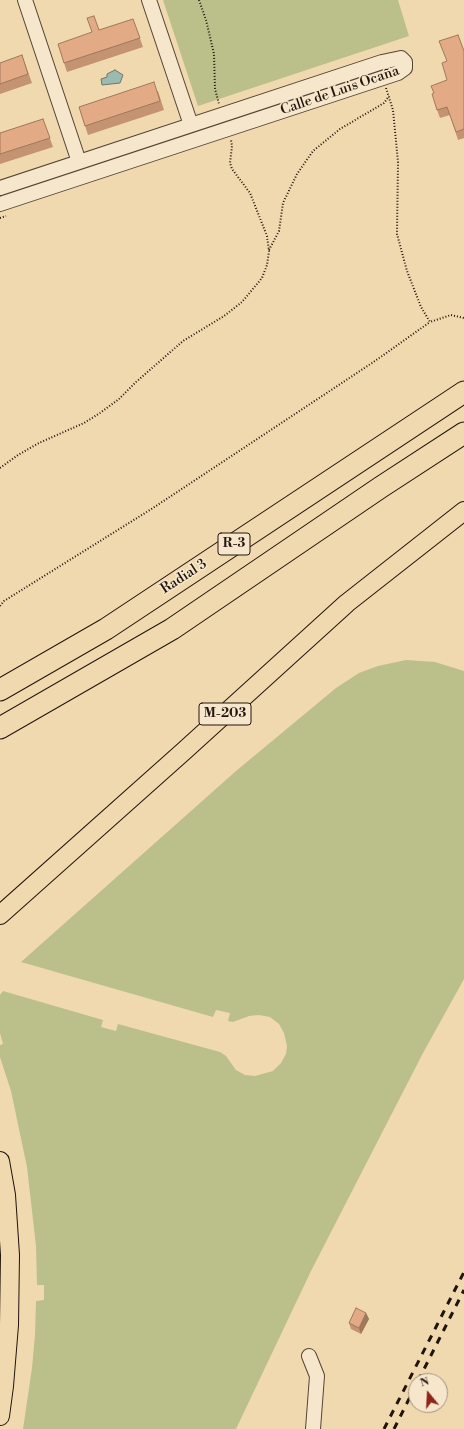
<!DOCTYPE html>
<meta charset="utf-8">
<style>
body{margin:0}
#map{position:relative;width:464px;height:1429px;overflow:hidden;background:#f1d9af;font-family:"Libre Bodoni",serif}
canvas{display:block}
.north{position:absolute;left:408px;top:1373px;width:40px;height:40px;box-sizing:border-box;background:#f6e6cb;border:1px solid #a0927f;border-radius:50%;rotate:342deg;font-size:11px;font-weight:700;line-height:16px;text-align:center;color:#20140d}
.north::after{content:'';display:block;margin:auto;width:14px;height:18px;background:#8f2418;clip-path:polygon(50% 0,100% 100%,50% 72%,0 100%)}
</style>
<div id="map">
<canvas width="464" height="1429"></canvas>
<div class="north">N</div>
</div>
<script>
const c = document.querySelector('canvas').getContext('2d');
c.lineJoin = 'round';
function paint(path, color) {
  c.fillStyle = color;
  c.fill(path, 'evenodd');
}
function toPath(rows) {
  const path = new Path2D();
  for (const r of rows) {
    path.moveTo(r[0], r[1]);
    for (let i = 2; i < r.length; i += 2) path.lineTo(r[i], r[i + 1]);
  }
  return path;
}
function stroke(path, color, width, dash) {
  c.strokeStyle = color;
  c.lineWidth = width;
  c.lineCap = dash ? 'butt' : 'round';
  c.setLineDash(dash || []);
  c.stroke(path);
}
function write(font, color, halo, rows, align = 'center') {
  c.font = font + ' "Libre Bodoni",serif';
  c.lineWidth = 3;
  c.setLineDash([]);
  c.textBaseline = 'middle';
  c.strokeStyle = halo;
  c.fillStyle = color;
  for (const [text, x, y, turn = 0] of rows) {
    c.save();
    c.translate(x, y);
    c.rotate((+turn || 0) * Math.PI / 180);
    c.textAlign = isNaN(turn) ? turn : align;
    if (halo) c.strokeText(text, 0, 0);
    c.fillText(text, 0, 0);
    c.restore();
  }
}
const green = toPath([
 [163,0,398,0,409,36,198,106],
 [406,660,435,662,464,671,464,979,423,1053,311,1271,236,1429,23,1429,32,1368,35,1335,36,1301,44,1300,44,1285,37,1285,36,1246,27,1167,11,1091,0,1057,0,1045,3,1044,0,1033,0,995,3,991,103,1020,101,1027,116,1031,118,1024,220,1052,226,1056,236,1070,245,1075,255,1076,273,1071,281,1063,286,1054,287,1046,284,1033,279,1024,270,1017,259,1015,249,1016,233,1022,228,1021,230,1013,216,1010,213,1017,21,962,236,771,336,688,359,673,378,666]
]);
const water = toPath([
 [115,70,123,75,120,83,102,85,101,79,107,77,107,74,115,70]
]);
const path = toPath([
 [199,0,206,20,214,54,215,89,219,104],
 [386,88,393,110,398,162,397,234,407,271,421,307,430,322,451,315,464,318],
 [0,218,6,216],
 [269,250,279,231,283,203,297,174,313,151,340,129,384,103,389,96],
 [0,468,18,455,39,443,84,423,100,413,119,399,136,382,183,341,224,316,242,302,262,278,267,265,269,251,267,236,250,193,232,169,230,163,232,146,231,140],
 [0,606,4,601,153,508,375,361,430,322]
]);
const minor = toPath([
 [25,0,79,162],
 [149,0,191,125],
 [0,188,382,62,401,58,405,62,405,68,398,73,0,204],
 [309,1356,317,1376,313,1429]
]);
const major = toPath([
 [0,915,184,751,347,603,464,511],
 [0,1161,6,1195,10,1255,9,1325,4,1386,0,1416]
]);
const highway = toPath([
 [0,690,106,629,464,392],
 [0,728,172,629,381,487,464,433]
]);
const rail = toPath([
 [418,1381,464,1290],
 [384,1429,464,1272],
 [394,1429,416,1385]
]);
const wall = toPath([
 [133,19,143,47,67,72,64,63,99,30],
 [464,51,464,138,458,140,450,115,440,118,437,110,434,93,447,80,447,61],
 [22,55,32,83,0,94,0,63],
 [158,91,164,110,88,135,79,107],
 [43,119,53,147,0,164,0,133],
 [366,1313,369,1319,361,1334,351,1329,349,1323]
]);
const shadedWall = toPath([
 [366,1313,369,1319,361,1334,359,1328]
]);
const building = toPath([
 [94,16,99,30,133,19,140,38,64,63,58,44,92,32,87,18,94,16],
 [458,35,464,51,464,129,456,132,447,107,437,110,432,94,434,93,431,86,447,80,442,63,447,61,439,41,458,35],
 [22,55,28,74,0,84,0,63,22,55],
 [154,82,160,101,85,126,79,107,154,82],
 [43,119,50,138,0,154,0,133,43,119],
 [356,1308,366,1313,359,1328,349,1323,356,1308]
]);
const shields = [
 [234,544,32],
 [225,714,52]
];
const shieldNames = [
 ["R-3",234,544],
 ["M-203",225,714]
];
const streetNames = [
 ["Calle de Luis Ocaña",340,91,-19],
 ["Radial 3",184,577,-33]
];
paint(green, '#bbbf8a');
paint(water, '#9bbab0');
stroke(water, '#6a786f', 1);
stroke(minor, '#544536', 16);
stroke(major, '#20140d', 20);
stroke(highway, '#20140d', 23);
stroke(path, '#20140d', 2, [1, 2]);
stroke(minor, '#f6e6cb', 14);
stroke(major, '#f1d9af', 18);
stroke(highway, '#f1d9af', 21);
stroke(rail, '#20140d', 3, [7, 7]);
paint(wall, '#c39372');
paint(shadedWall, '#9f785d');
paint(building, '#e3ab85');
stroke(building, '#9f785d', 1);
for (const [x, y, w] of shields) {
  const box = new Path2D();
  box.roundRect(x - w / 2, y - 11, w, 22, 3);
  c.fillStyle = '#f6e6cb';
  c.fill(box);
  stroke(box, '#20140d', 1);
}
write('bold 13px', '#20140d', null, shieldNames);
write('14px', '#20140d', '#f6e6cb', streetNames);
</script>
